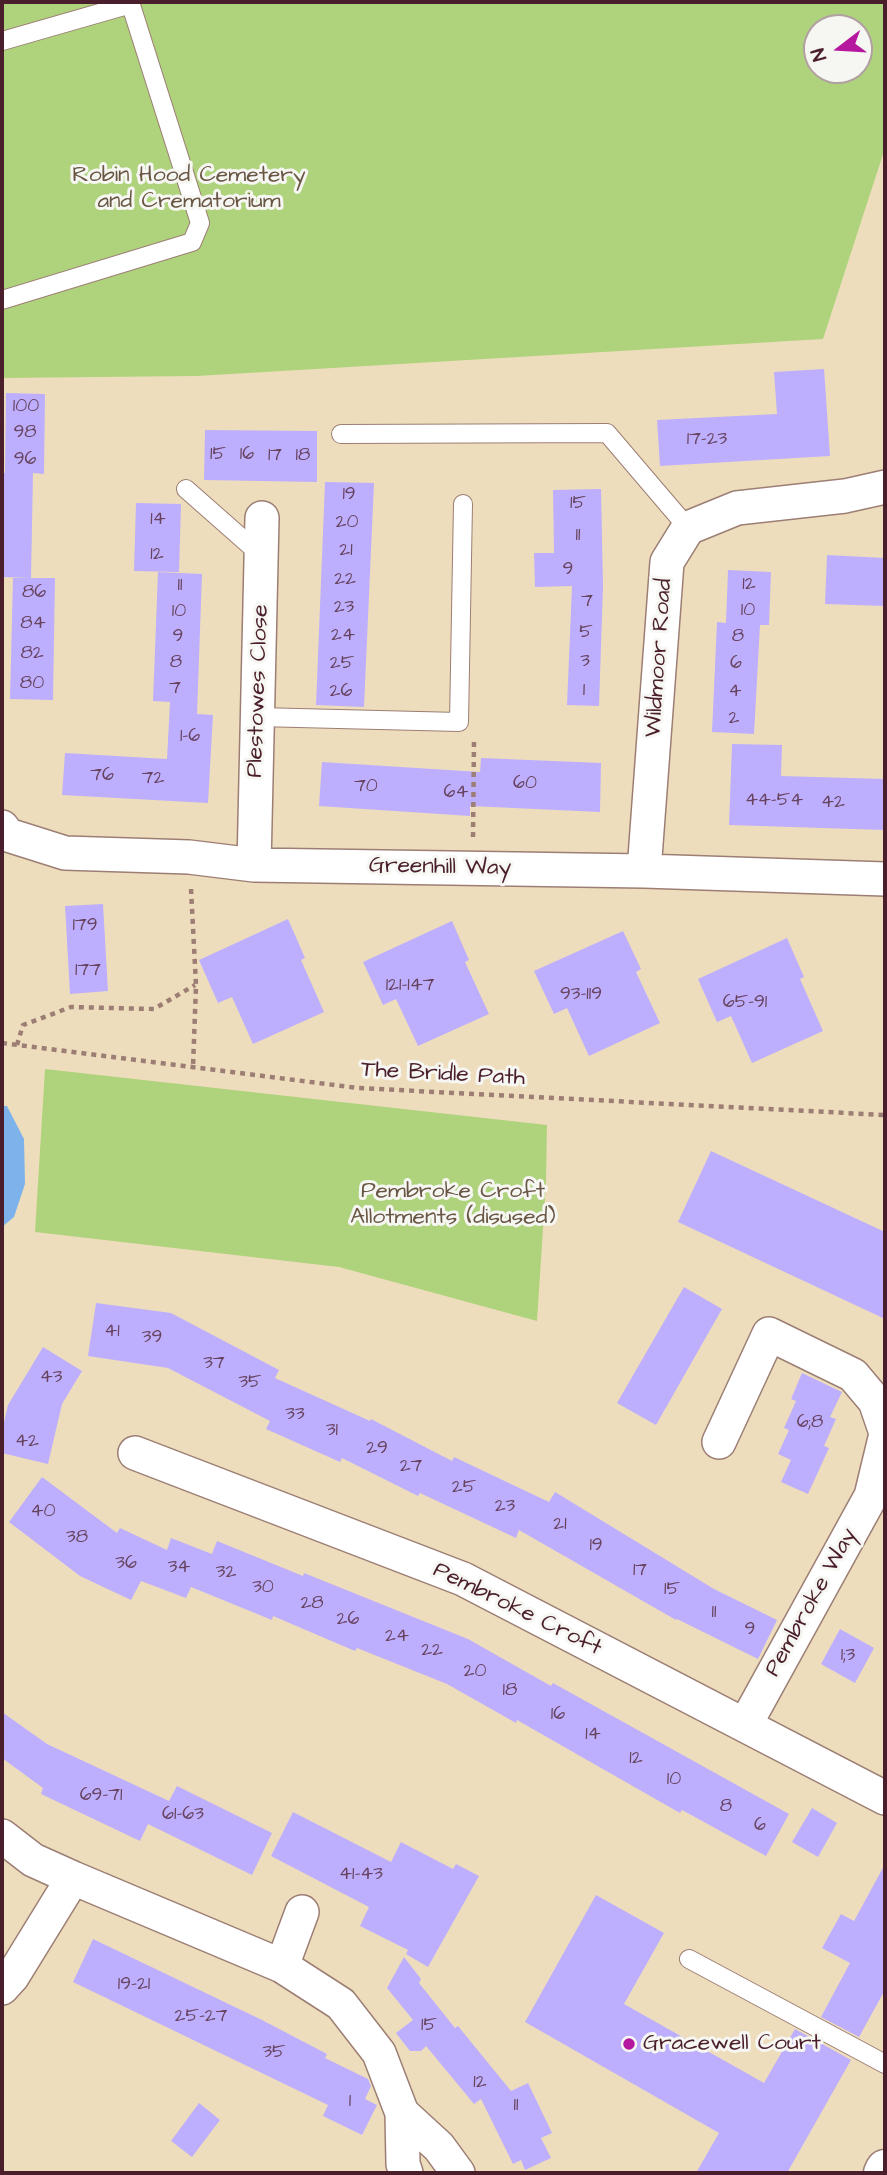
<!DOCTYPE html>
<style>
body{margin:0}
#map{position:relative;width:887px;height:2175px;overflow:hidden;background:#eeddbc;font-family:"Architects Daughter",sans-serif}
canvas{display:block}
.frame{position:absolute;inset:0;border:4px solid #4a1f2b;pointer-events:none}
.north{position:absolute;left:803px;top:14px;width:70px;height:70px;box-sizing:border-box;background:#f6f6f2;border:2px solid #b1a0a2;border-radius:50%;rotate:253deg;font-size:19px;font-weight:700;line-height:28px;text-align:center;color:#4a1f2b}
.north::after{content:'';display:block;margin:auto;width:24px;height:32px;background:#b5179e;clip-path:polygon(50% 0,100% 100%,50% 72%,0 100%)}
</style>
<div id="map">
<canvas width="887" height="2175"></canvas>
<div class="frame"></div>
<div class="north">N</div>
</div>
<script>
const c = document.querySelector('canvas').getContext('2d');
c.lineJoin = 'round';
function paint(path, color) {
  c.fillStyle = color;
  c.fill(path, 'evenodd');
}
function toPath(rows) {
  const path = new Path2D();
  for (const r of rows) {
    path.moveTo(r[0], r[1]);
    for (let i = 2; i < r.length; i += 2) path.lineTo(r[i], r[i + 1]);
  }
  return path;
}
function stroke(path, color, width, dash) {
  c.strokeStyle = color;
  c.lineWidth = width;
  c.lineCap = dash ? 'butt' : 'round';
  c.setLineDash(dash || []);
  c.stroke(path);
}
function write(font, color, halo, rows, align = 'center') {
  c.font = font + ' "Architects Daughter",sans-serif';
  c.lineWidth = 6;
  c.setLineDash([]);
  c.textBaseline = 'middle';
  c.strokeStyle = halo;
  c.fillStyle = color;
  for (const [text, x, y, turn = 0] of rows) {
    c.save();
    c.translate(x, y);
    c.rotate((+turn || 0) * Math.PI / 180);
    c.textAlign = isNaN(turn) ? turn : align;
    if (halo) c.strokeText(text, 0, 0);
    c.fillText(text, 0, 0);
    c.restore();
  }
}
const green = toPath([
 [2,2,885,2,885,148,823,339,197,376,2,378],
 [817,28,859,28,859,70,817,70],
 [45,1069,547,1125,546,1182,537,1321,339,1267,35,1232]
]);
const water = toPath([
 [2,1106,7,1106,24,1139,25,1184,14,1217,2,1227]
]);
const building = toPath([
 [824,369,830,456,660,466,657,420,777,414,774,372],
 [6,393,45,394,44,474,33,473,31,578,2,577,2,473,5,473],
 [205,430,317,431,317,482,204,480],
 [325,482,374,483,364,707,316,705],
 [601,489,603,586,599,706,567,705,572,586,535,587,534,553,554,553,553,490],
 [136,503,181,504,179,572,134,571],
 [827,555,885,558,885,606,825,604],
 [728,570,771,572,769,625,760,625,754,734,712,732,717,622,726,623],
 [158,572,202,574,197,714,213,715,208,803,62,795,65,753,167,759,170,702,153,701],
 [13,578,55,578,53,700,10,699],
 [732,744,782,745,781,776,885,779,885,830,729,825],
 [481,758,601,763,600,812,470,806,470,816,319,806,322,762,480,772],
 [103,904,108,991,70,994,65,906],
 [288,919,305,958,301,960,324,1012,253,1044,232,997,218,1003,199,960],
 [452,921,469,960,465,962,489,1014,418,1046,396,999,383,1005,363,962],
 [623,931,641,969,636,972,660,1023,589,1056,567,1008,554,1014,534,971],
 [787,938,804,977,800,979,823,1031,752,1063,731,1016,717,1022,698,979],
 [711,1151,885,1232,885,1319,678,1222],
 [684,1287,722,1309,656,1425,617,1403],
 [96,1303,171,1313,279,1370,275,1378,370,1421,371,1419,452,1461,454,1457,549,1502,555,1492,714,1589,777,1620,758,1659,677,1619,676,1620,519,1530,516,1538,420,1493,418,1496,342,1458,340,1462,266,1429,270,1421,168,1368,88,1356],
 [43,1347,82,1371,62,1404,48,1464,2,1453,2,1431,8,1405],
 [802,1373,842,1392,830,1417,836,1419,824,1446,829,1448,808,1494,781,1482,791,1460,778,1454,789,1430,784,1428,796,1401,791,1399],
 [42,1477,117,1533,120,1528,167,1550,171,1538,212,1554,217,1541,303,1576,304,1573,468,1639,551,1686,553,1683,789,1814,766,1856,682,1810,680,1813,517,1720,516,1723,447,1684,357,1648,355,1651,273,1616,272,1620,191,1587,186,1598,141,1581,131,1600,80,1576,9,1522],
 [840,1629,874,1648,855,1683,821,1664],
 [2,1712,47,1744,169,1801,177,1786,272,1833,252,1875,148,1824,140,1841,41,1794,43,1788,2,1758],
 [812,1808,837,1823,818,1857,792,1842],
 [293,1812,391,1862,401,1842,453,1869,456,1864,479,1876,428,1967,406,1954,408,1950,360,1926,369,1907,271,1856],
 [885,1864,885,1990,859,2037,821,2017,850,1963,822,1948,841,1914,854,1921],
 [596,1895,664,1933,624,2004,764,2083,795,2029,851,2060,787,2173,696,2173,719,2133,525,2022],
 [93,1939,262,2020,327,2054,325,2058,368,2079,371,2086,365,2099,377,2105,362,2135,323,2116,328,2105,73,1982],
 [404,1957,421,1979,419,1983,455,2028,458,2026,511,2091,528,2083,552,2133,541,2138,551,2158,525,2170,521,2160,513,2164,481,2099,474,2104,426,2046,421,2051,410,2051,396,2033,413,2020,387,1988],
 [199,2103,220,2120,192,2157,171,2141]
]);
const path = toPath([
 [473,837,474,741],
 [191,889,196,985,193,1067],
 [2,1043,358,1088,885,1115],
 [17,1045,23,1025,71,1007,154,1009,195,985]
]);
const lane = toPath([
 [2,41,131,4],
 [2,300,192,242,200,223,130,2],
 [341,434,607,433,688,528],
 [186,489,262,556],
 [258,717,459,722,463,504],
 [689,1959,885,2064]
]);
const street = toPath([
 [2,827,8,835,65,853,189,857,254,865,644,871,885,879],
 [254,865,262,518],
 [644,871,667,562,688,528,737,508,845,496,885,487],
 [719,1442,769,1334,853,1375,875,1401,885,1430],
 [135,1453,463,1579,885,1798],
 [745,1725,871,1496,885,1438],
 [2,1836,33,1860,73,1878,12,1977,2,1988],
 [73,1878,282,1966,302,1912],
 [282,1966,341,2004,379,2053,402,2113,403,2164,406,2173],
 [402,2113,439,2147,458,2173]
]);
const highway = toPath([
 [883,2173,885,2169]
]);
const markers = [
 [629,2044,7,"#b5179e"]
];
const numberNames = [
 ["100",26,407],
 ["98",25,433],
 ["17-23",707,440],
 ["15",218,455],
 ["16",247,455],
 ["17",275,456],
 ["18",303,456],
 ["96",25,460],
 ["19",349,495],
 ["15",578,504],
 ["14",158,520],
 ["20",347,523],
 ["11",578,536],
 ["21",346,551],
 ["12",157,555],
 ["9",568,570],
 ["22",345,580],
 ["12",749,585],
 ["11",180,586],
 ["86",34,593],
 ["7",587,602],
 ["23",344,608],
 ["10",748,611],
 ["10",179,612],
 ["84",33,624],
 ["5",586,633],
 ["24",343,636],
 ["9",178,637],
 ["8",738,637],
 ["82",32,654],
 ["3",585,662],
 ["8",176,663],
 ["25",342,664],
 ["6",736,664],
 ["80",32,684],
 ["7",175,689],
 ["1",584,691],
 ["26",341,692],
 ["4",735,692],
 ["2",734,719],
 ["1-6",190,737],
 ["76",102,776],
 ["72",153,779],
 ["60",525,784],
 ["70",366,787],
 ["64",456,793],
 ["44-54",774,801],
 ["42",833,803],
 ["179",85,926],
 ["177",88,971],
 ["121-147",410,986],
 ["93-119",581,995],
 ["65-91",745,1003],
 ["41",112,1332],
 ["39",152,1338],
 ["37",214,1364],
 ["43",51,1378],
 ["35",250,1383],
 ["33",295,1415],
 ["6;8",810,1423],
 ["31",332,1431],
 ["42",27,1442],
 ["29",377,1449],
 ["27",411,1467],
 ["25",464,1488],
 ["23",505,1507],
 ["40",43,1512],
 ["21",560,1525],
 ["38",77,1538],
 ["19",596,1546],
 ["36",126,1564],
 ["34",179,1568],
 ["17",640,1571],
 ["32",226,1573],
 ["30",263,1588],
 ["15",672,1590],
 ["28",312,1604],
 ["11",714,1613],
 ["26",348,1620],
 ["9",750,1630],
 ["24",397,1637],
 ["22",432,1651],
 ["1;3",848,1656],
 ["20",475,1672],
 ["18",510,1691],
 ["16",558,1715],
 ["14",593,1735],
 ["12",636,1759],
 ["10",674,1780],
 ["69-71",101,1796],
 ["8",726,1807],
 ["61-63",183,1815],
 ["6",760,1826],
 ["41-43",361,1875],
 ["19-21",134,1985],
 ["25-27",201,2017],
 ["15",429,2026],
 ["35",274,2053],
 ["12",480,2083],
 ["1",350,2102],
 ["11",516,2106]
];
const parkNames = [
 ["Robin Hood Cemetery",189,176],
 ["and Crematorium",189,202],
 ["Pembroke Croft",453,1192],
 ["Allotments (disused)",453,1218]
];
const streetNames = [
 ["Wildmoor Road",660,658,-86],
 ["Plestowes Close",259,691,-88],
 ["Greenhill Way",440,868,1],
 ["The Bridle Path",443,1075,3],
 ["Pembroke Way",812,1603,-61],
 ["Pembroke Croft",517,1610,26]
];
const poiNames = [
 ["Gracewell Court",643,2044]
];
paint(green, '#afd37c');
paint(water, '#7eb2eb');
paint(building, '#bdaffd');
stroke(lane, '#9c7e74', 20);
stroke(street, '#9c7e74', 36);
stroke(highway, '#9c7e74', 41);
stroke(path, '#9c7e74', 4.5, [5, 5]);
stroke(lane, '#fff', 18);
stroke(street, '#fff', 33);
stroke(highway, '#fff', 38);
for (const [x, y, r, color] of markers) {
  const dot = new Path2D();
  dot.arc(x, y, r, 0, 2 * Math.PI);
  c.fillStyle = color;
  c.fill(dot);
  stroke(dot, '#f6f6f2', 2.5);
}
write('19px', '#674360', null, numberNames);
write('23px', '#685543', '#f6f6f2', parkNames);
write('23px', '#4a1f2b', '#f6f6f2', streetNames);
write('23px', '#4a1f2b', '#f6f6f2', poiNames, 'left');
</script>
